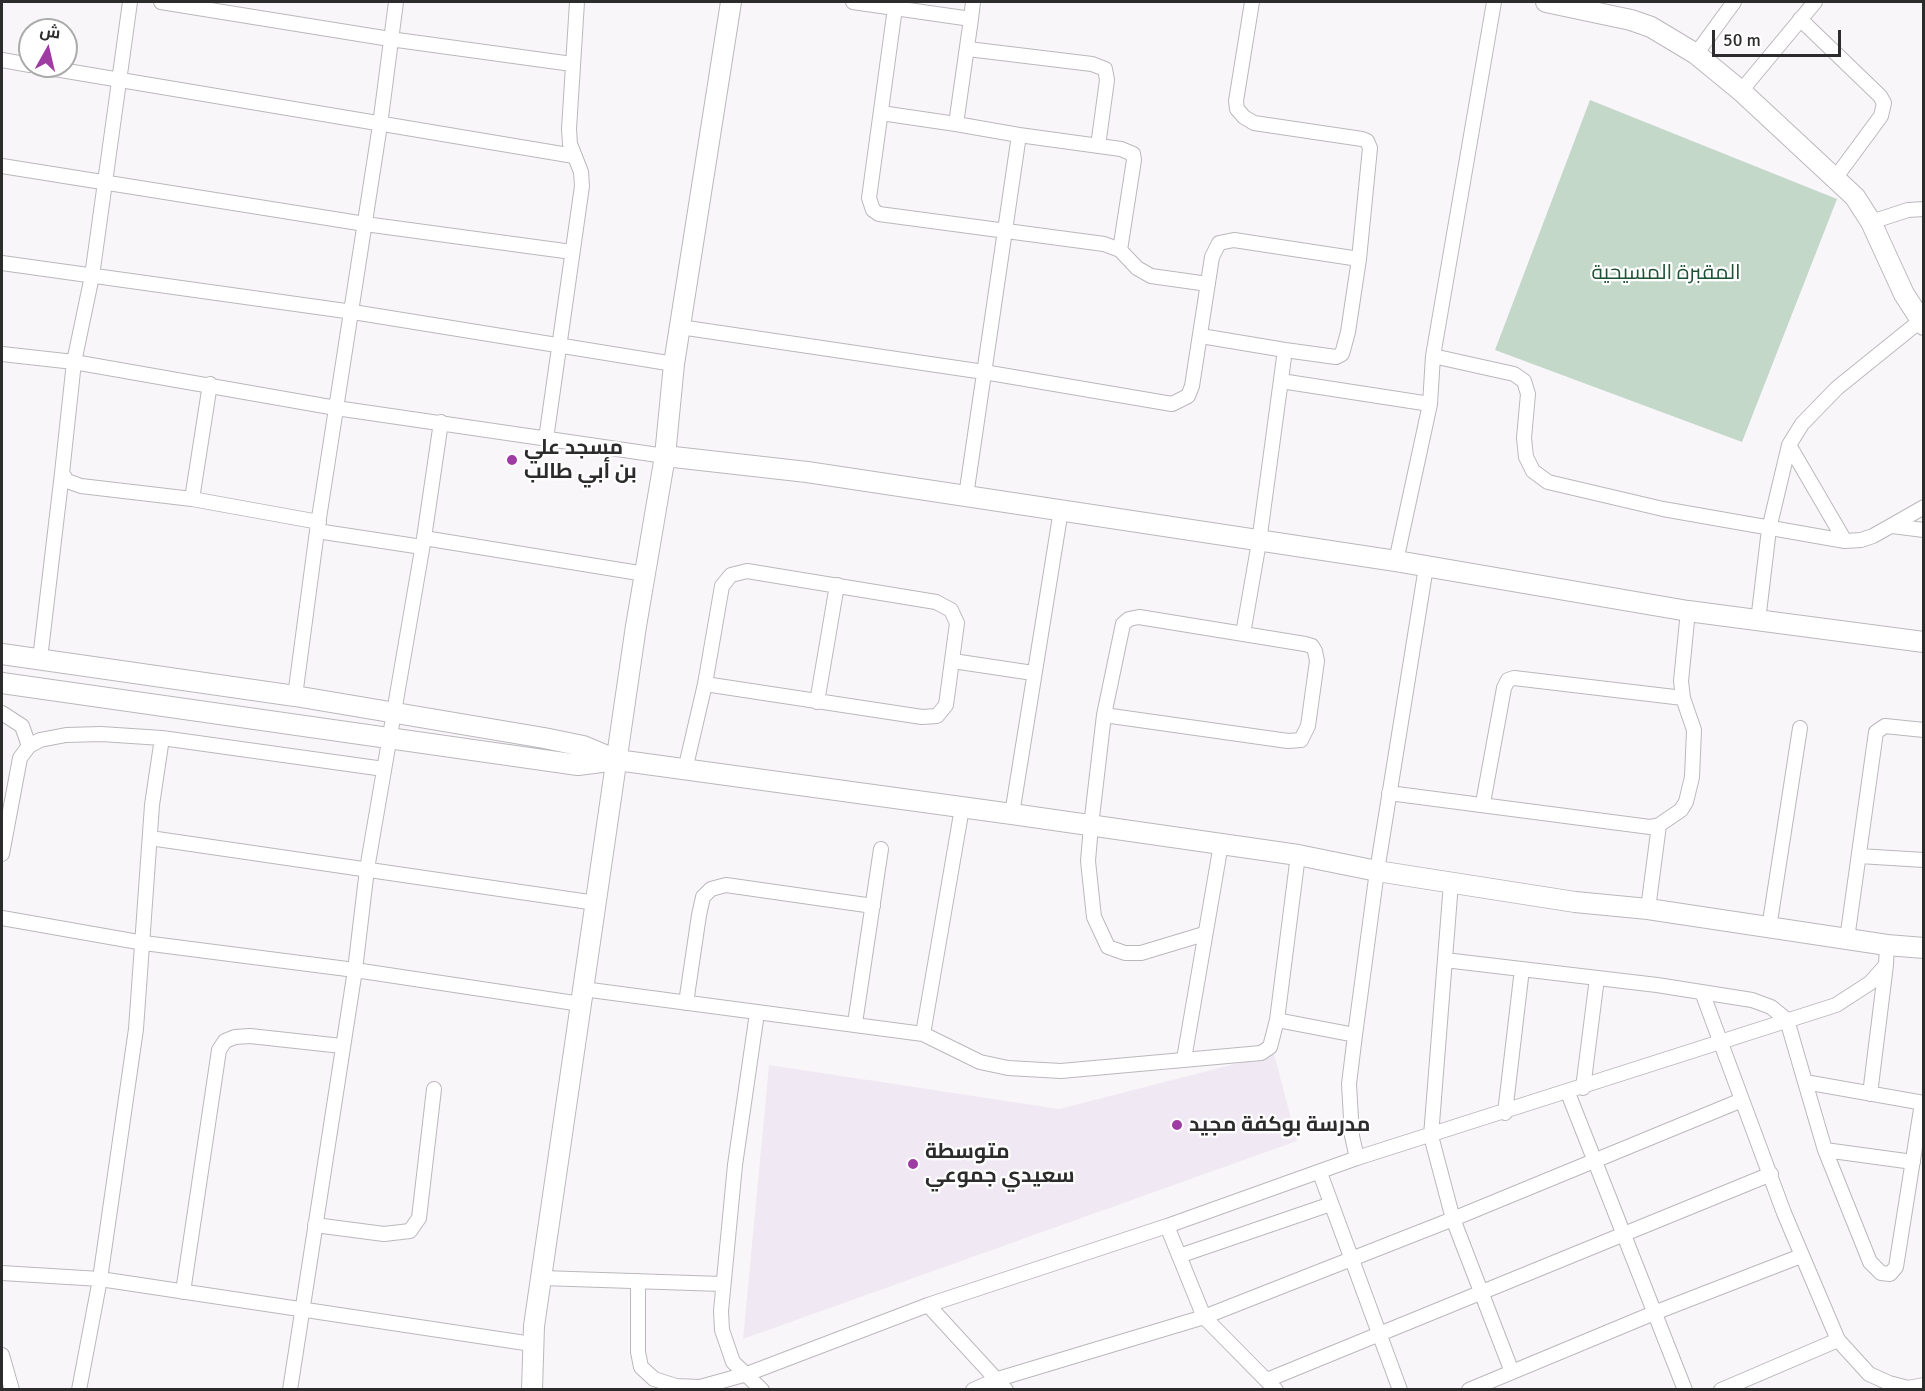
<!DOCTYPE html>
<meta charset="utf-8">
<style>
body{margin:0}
#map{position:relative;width:1925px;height:1391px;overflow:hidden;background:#f9f6fa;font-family:Signika,Cairo,sans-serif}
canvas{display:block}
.frame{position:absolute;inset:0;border:3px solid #2d2c2d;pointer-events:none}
.north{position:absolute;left:18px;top:18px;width:60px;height:60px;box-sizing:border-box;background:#fff;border:2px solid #ababab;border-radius:50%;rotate:8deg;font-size:16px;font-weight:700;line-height:24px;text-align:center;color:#2d2c2d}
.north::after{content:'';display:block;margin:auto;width:21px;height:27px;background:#9f3ca3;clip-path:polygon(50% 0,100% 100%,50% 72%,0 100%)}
.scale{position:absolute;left:1712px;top:30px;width:129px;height:27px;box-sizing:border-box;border:3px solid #2d2c2d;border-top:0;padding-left:8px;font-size:18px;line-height:21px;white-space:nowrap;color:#2d2c2d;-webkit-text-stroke:4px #fff;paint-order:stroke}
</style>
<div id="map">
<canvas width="1925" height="1391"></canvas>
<div class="frame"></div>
<div class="north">ش</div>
<div class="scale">50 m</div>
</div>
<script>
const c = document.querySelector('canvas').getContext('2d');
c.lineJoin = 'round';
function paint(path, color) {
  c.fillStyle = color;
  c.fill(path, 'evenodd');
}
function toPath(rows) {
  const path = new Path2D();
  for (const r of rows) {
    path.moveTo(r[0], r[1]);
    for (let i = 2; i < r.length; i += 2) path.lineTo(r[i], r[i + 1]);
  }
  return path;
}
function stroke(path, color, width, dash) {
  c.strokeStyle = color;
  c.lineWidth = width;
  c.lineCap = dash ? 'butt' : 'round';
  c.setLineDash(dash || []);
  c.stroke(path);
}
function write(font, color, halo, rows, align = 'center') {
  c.font = font + ' Signika,Cairo,sans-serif';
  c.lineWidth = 4.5;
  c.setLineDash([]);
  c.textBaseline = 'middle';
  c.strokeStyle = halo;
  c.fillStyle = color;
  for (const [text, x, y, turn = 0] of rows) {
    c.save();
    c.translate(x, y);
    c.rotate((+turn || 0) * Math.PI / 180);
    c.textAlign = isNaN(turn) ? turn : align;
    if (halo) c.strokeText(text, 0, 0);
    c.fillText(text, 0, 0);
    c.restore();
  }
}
const built = toPath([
 [1274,1054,1297,1141,743,1339,769,1065,1059,1109]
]);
const green = toPath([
 [1590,100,1837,199,1742,442,1495,350]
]);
const street = toPath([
 [130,2,92,276,74,362,62,473,67,481,81,486,192,499,319,522],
 [161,2,390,39,572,64],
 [853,2,971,19,956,124,1019,135,966,496],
 [1252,2,1236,101,1237,109,1244,117,1254,123,1362,139,1367,141,1370,148,1359,259,1348,332,1342,354,1336,357,1285,350],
 [895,8,869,198,873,210,879,214,1104,244,1120,250,1137,268,1151,276,1208,284],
 [971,19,973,2],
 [1800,19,1880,96,1884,103,1881,116,1836,177],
 [968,49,1092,64,1105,69,1107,80,1098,146],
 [1696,54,1734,2],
 [2,60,30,65],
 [37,66,574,156],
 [1741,91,1815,2],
 [881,113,956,124],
 [1019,135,1121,149,1133,154,1134,160,1120,250],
 [2,166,365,224,572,252],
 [1871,222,1908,210,1924,209],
 [2,263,353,312,674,364],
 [680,327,984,372,1172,404,1188,396,1192,386,1212,257,1219,243,1234,240,1359,259],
 [1201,336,1285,350,1259,542,1243,634],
 [2,354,74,362,336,408,665,456],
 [1433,356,1514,374,1524,381,1528,394,1524,438,1526,457,1533,471,1548,482,1663,509,1845,541,1789,445],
 [1281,381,1430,404],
 [546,439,582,186,581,172,570,144,569,129,577,2],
 [192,499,210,384],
 [1892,526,1924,530],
 [317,531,422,547],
 [424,538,645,574],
 [1845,541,1861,540,1873,536,1924,507],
 [1396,561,1430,404,1433,356,1494,2],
 [1758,621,1769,529,1789,445,1802,424,1837,388,1920,321],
 [40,659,62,473],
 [953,661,1033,673],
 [295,696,317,531,380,125,396,2],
 [817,702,837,585],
 [2,713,22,726,29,746],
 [1104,715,1288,741,1301,740,1308,726,1317,661,1315,651,1312,646,1305,644,1139,617,1129,619,1123,624,1104,715,1091,826,1088,861,1094,917,1108,947,1125,953,1141,953,1204,934],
 [685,770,705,684,722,586,731,575,747,571,936,602,951,610,957,623,946,705,937,716,922,717,705,684],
 [1389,793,1650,827,1659,825,1681,810,1686,802,1692,777,1694,730,1683,698,1681,681,1688,611],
 [1483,803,1504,688,1508,680,1514,678,1683,698],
 [1012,814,1061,510],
 [150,838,596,903],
 [2,854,20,758,29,746,40,740,66,735,101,734,162,738,384,769],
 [1859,856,1924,860],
 [1451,883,1431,1136,1453,1219,1512,1372],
 [1648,909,1659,825],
 [2,918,144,943,355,970,581,1004],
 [1769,928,1800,728],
 [1847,939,1876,732,1885,726,1924,730],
 [1445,960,1657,985,1752,1000,1771,1007,1787,1020,1805,1082,1924,1103],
 [583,989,923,1034,980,1062,1008,1068,1061,1071,1261,1053,1270,1047,1277,1020,1298,855],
 [1702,992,1784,1213,1838,1340,1869,1374,1889,1383,1908,1388,1924,1385],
 [686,1003,699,915,703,897,711,889,726,885,873,906],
 [757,1013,735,1165,721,1311,722,1330,733,1362,762,1390],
 [1277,1020,1355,1035,1349,1084,1352,1136,1357,1158],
 [855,1023,881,849],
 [923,1034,962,808],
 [1355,1035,1377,871,1426,567],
 [1184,1059,1221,844],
 [1805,1082,1825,1150,1870,1262,1881,1273,1890,1274,1896,1267,1922,1103],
 [1583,1088,1597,978],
 [1568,1093,1685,1390],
 [1870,1094,1886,965],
 [1505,1113,1522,969],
 [1825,1150,1913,1162],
 [1320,1173,1400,1390],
 [315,1225,384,1234,410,1231,419,1218,434,1089],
 [1167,1226,1204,1317,1276,1390],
 [1179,1256,1331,1204],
 [2,1273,100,1279,532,1344],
 [542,1278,722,1284],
 [638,1281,638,1352,641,1367,654,1379,676,1386,700,1387,747,1374,928,1305,1167,1226,1357,1158,1836,1005,1870,983,1886,965,1887,945],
 [183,1292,219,1050,225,1041,235,1037,250,1036,342,1046],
 [928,1305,1006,1390],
 [2,1355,12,1390],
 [1267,1380,1771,1174],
 [79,1390,100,1279,136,1029,152,805,162,738],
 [290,1390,355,970,367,869,424,538,441,422],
 [973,1390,998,1379,1204,1317,1453,1219,1742,1100],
 [1469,1390,1654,1313,1801,1256],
 [1721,1390,1838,1340]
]);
const secondary = toPath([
 [1546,2,1631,20,1651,27,1696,54,1741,91,1855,197,1871,222,1904,294,1924,325],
 [665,456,807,472,966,496,1396,561,1688,611,1924,642],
 [2,654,295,696,544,738,583,746,614,759],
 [2,683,578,765,617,760,1012,814,1298,855,1377,871,1575,902,1648,909,1887,945,1924,948],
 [532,1390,534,1326,636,626,665,456,674,364,731,2]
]);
const markers = [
 [512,460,6,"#9f3ca3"],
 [1177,1125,6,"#9f3ca3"],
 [913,1164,6,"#9f3ca3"]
];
const parkNames = [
 ["المقبرة المسيحية",1666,273]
];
const poiNames = [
 ["مسجد علي",524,448],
 ["بن أبي طالب",524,472],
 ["مدرسة بوكفة مجيد",1189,1125],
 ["متوسطة",925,1152],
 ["سعيدي جموعي",925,1176]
];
paint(built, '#f0e8f2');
paint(green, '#c4d8ca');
stroke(street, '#bbb8bc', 16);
stroke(secondary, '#bbb8bc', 22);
stroke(street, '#fff', 14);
stroke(secondary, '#fff', 20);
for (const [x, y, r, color] of markers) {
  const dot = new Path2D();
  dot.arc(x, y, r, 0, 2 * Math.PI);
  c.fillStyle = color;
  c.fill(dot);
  stroke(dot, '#fff', 2);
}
write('21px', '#1e5234', '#fff', parkNames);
write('bold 21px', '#2d2c2d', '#fff', poiNames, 'left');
</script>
